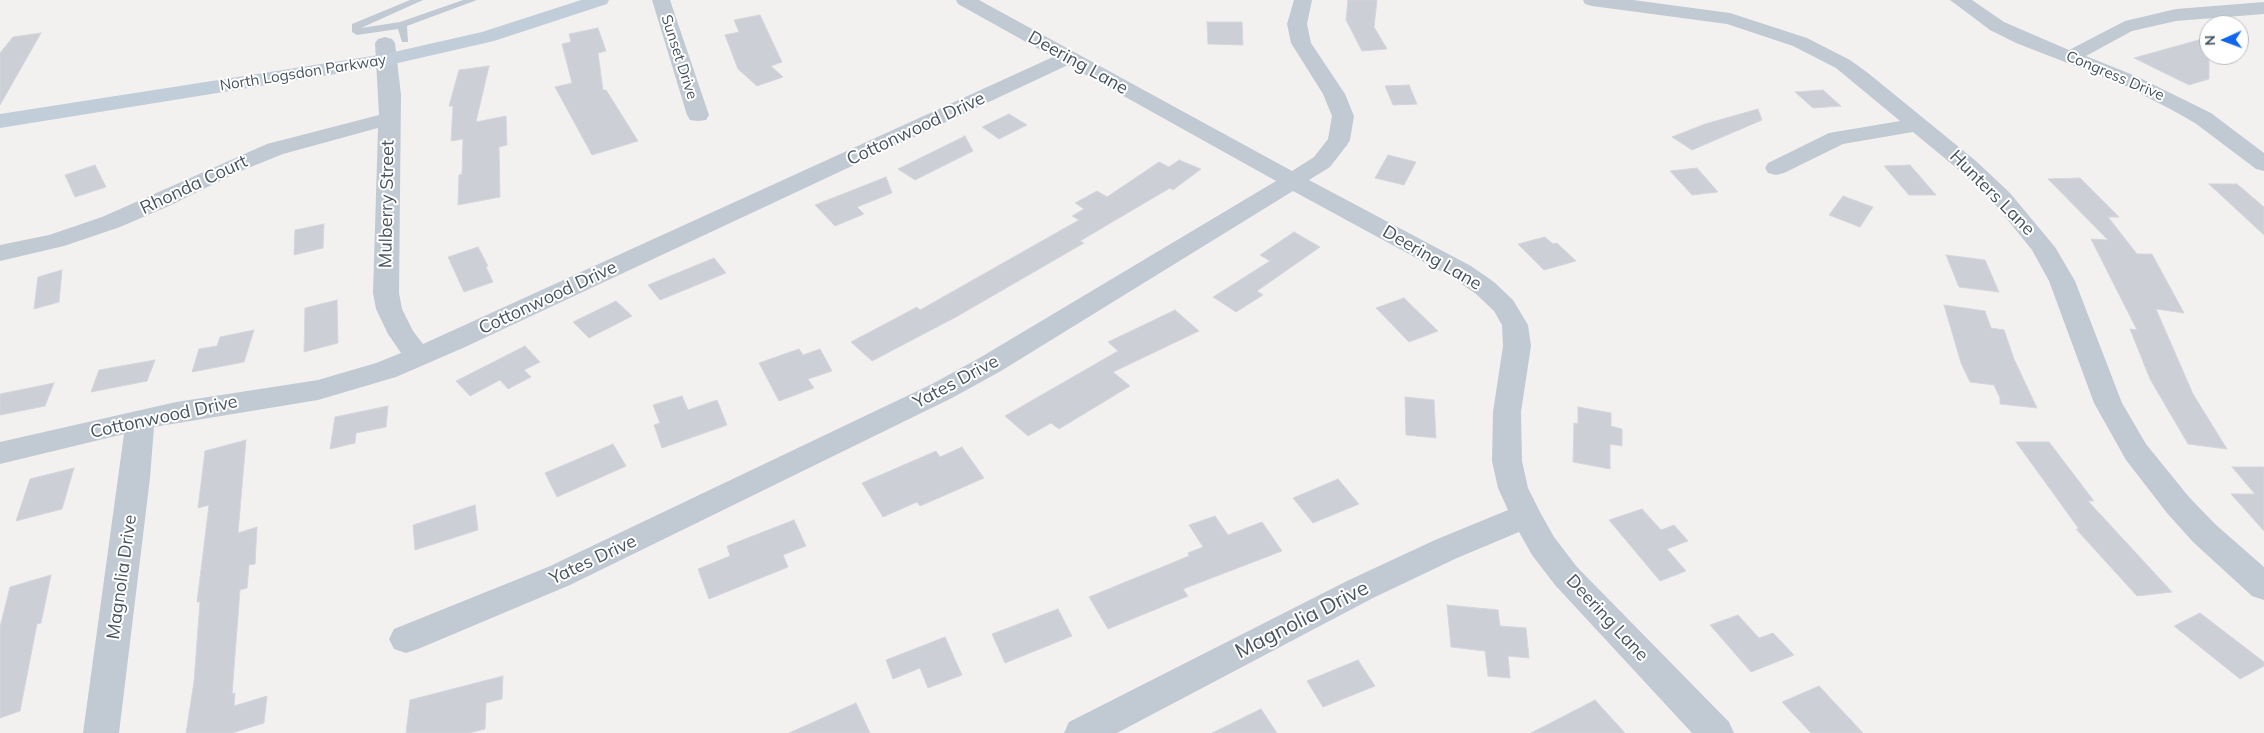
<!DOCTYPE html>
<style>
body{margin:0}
#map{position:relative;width:2264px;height:733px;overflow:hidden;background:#f3f1f0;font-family:Mulish,sans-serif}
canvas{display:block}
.north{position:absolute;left:2199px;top:15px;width:50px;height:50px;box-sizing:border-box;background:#fff;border:1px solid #b5babf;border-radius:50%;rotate:268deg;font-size:14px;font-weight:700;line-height:20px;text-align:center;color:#47535f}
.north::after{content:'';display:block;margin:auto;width:18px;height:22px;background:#0f65ee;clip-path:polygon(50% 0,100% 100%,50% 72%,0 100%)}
</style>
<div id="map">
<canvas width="2264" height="733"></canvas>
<div class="north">N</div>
</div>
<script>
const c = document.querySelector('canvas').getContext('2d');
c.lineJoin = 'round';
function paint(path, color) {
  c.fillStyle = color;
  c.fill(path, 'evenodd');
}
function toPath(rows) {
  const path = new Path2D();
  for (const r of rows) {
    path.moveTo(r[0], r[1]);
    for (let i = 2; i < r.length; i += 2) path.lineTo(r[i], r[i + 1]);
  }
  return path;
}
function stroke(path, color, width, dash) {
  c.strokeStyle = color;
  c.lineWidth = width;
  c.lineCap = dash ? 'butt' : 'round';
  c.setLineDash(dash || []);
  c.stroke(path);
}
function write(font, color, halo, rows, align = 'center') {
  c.font = font + ' Mulish,sans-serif';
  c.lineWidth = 4;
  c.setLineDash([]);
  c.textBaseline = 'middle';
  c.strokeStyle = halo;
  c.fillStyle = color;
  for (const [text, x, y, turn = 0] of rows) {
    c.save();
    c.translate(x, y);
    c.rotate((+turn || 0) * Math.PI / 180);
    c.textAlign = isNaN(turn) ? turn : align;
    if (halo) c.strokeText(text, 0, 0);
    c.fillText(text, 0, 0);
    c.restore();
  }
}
const building = toPath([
 [1348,0,1377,0,1374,27,1387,49,1362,51,1346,20,1348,0],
 [760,15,782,62,771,66,783,77,757,86,738,69,725,35,739,32,734,20,760,15],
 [1207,22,1242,22,1243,45,1208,44,1207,22],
 [598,28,606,51,598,53,603,90,606,90,638,141,592,155,555,87,572,83,562,44,571,42,569,34,598,28],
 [41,33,0,105,0,53,13,37,41,33],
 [2209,37,2209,79,2189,85,2134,58,2209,37],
 [489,66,476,122,506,116,507,145,499,147,500,197,458,205,459,175,462,174,463,139,451,141,453,106,449,106,459,70,489,66],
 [1409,85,1417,104,1393,105,1385,86,1409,85],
 [1823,90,1841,106,1813,108,1795,92,1823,90],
 [1758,109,1762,120,1692,150,1672,137,1705,124,1758,109],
 [1009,114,1027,125,999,139,982,127,1009,114],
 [965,136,973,151,915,180,898,169,965,136],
 [1388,155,1416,162,1404,185,1375,178,1388,155],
 [1179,160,1201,169,1173,190,1170,188,1080,241,1084,243,956,317,872,361,851,342,917,307,920,310,1079,220,1072,216,1084,209,1075,203,1097,191,1107,197,1159,162,1169,167,1179,160],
 [95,165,106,187,75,197,65,175,95,165],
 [1910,165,1936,195,1909,195,1884,166,1910,165],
 [1697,168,1718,192,1692,195,1670,171,1697,168],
 [886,177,892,193,857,207,864,214,835,226,815,205,886,177],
 [2080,178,2119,217,2108,217,2137,254,2152,254,2184,313,2156,309,2193,394,2227,449,2188,444,2150,379,2130,329,2137,330,2091,239,2108,240,2048,179,2080,178],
 [2209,184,2237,184,2264,207,2264,235,2209,184],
 [1843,196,1873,207,1860,227,1829,215,1843,196],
 [324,224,323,248,294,255,295,230,324,224],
 [1294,232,1320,247,1257,291,1263,295,1236,312,1213,297,1270,261,1260,255,1294,232],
 [1545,237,1553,244,1557,243,1576,261,1544,270,1518,244,1545,237],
 [478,247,488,266,486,267,493,282,464,292,448,257,478,247],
 [1946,255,1985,260,1999,292,1959,287,1946,255],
 [714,258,726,273,660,300,648,285,714,258],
 [62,270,59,302,34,309,38,277,62,270],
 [1404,298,1438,331,1409,342,1376,308,1404,298],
 [337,300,338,343,304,352,305,308,337,300],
 [616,301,632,316,589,338,573,322,616,301],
 [1944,305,1985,311,1991,328,2004,330,2014,359,2037,408,2000,404,2000,398,1994,385,1970,382,1961,363,1944,305],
 [1175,310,1199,331,1113,372,1130,386,1059,429,1051,423,1028,436,1005,416,1118,351,1108,342,1175,310],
 [254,330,244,362,192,372,199,349,217,346,220,337,254,330],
 [525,346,540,362,524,370,531,377,508,389,500,380,470,396,456,381,525,346],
 [799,349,803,355,820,349,832,371,808,379,814,388,779,401,759,363,799,349],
 [155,360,147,381,91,392,99,370,155,360],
 [54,383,45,406,0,415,0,394,54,383],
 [682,396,688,410,717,400,727,425,662,448,654,425,660,423,653,405,682,396],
 [1405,397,1434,400,1436,438,1406,435,1405,397],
 [388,406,386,427,356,433,355,443,330,449,335,417,388,406],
 [1578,407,1611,413,1611,426,1622,429,1622,446,1610,444,1610,469,1573,462,1574,423,1578,424,1578,407],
 [246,440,238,533,257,527,255,564,249,565,247,588,240,590,232,694,235,693,234,706,267,696,264,723,232,733,186,733,194,682,200,602,197,602,209,505,198,508,205,451,246,440],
 [2016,442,2049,442,2094,501,2088,501,2172,592,2137,596,2076,529,2079,529,2016,442],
 [613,444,626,466,557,497,545,473,613,444],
 [962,447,984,478,920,506,917,502,883,517,862,483,936,451,940,457,962,447],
 [2232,467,2264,467,2264,531,2231,494,2255,494,2232,467],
 [74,468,62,509,16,521,30,479,74,468],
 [1338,479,1359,504,1313,523,1293,498,1338,479],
 [475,505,478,530,415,550,413,525,475,505],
 [1642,509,1661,530,1674,525,1688,541,1667,549,1686,571,1660,581,1609,520,1642,509],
 [1215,516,1228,535,1262,522,1282,551,1183,589,1188,596,1108,629,1089,597,1189,556,1188,553,1203,547,1189,525,1215,516],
 [794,520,806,546,783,555,788,567,709,599,698,569,730,556,727,546,794,520],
 [51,575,41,623,37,624,20,711,0,718,0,627,10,587,51,575],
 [1447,605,1498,610,1500,626,1526,628,1529,658,1508,656,1510,678,1488,676,1485,651,1451,647,1447,605],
 [1058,609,1072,636,1005,663,992,634,1058,609],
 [2200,613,2264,662,2264,666,2240,679,2174,626,2200,613],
 [1738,615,1759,638,1773,633,1794,655,1751,672,1710,625,1738,615],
 [945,637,962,675,928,688,920,668,893,679,886,660,945,637],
 [1358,660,1375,686,1323,707,1307,681,1358,660],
 [503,676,502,699,486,703,485,729,469,733,406,733,410,700,503,676],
 [1819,686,1863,733,1811,733,1782,702,1819,686],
 [1595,700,1625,733,1531,733,1595,700],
 [856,703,870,733,789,733,856,703],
 [1261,709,1277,733,1212,733,1261,709]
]);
const service = toPath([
 [410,0,423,0,361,28,400,22,463,0,477,0,407,26,408,42,402,42,398,29,357,35,352,32,352,24,410,0]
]);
const minor = toPath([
 [652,0,670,0,709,115,706,120,698,121,690,120,687,115,652,0],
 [956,0,979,0,1292,171,1314,157,1328,139,1332,116,1323,94,1291,43,1287,24,1294,0,1312,0,1307,24,1311,43,1345,94,1354,116,1350,140,1347,145,1330,167,1309,180,1471,266,1494,282,1513,300,1528,325,1531,346,1521,412,1522,461,1528,488,1540,512,1554,537,1577,567,1729,722,1734,733,1692,733,1555,585,1532,555,1519,532,1457,558,1373,598,1117,733,1064,733,1069,722,1349,580,1435,540,1508,510,1498,488,1492,461,1493,412,1503,346,1502,325,1494,311,1476,294,1453,278,1293,191,1001,371,952,398,570,585,418,649,406,653,394,649,389,639,394,629,548,567,932,384,981,357,1276,181,1068,65,463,348,396,377,318,400,154,427,150,478,119,733,83,733,124,434,0,464,0,442,176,402,318,380,376,363,401,353,388,334,376,309,373,293,378,128,283,154,236,173,169,206,120,227,64,246,0,261,0,245,49,235,102,217,267,144,379,115,375,43,378,39,385,37,392,39,395,43,401,95,399,293,402,309,413,331,423,344,1053,57,958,4,956,0],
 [1583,0,1633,0,1730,13,1807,38,1850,60,1868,73,1976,161,2010,193,2055,247,2075,281,2122,403,2146,444,2189,497,2215,524,2264,567,2264,600,2252,596,2193,542,2167,513,2126,460,2094,403,2049,281,2032,250,1994,203,1960,171,1913,132,1843,144,1784,173,1776,175,1768,173,1765,168,1768,163,1829,133,1900,121,1836,68,1793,46,1727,24,1592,6,1585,4,1583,0],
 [1950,0,1972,0,2004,22,2069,50,2125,21,2176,9,2264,2,2264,14,2176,21,2132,31,2086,56,2138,77,2211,113,2264,153,2264,171,2256,169,2195,123,2172,110,2124,85,2016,43,1990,30,1950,0]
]);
const secondary = toPath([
 [581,0,609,0,607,4,494,41,385,66,0,128,0,114,385,54,482,32,581,0]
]);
const farStreetnames = [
 ["Sunset Drive",679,57,72],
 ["North Logsdon Parkway",303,73,-9],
 ["Congress Drive",2115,76,23]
];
const streetNames = [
 ["Deering Lane",1078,63,29],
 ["Cottonwood Drive",916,129,-25],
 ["Rhonda Court",194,185,-25],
 ["Hunters Lane",1992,193,45],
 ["Mulberry Street",387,204,-89],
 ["Deering Lane",1432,258,30],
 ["Cottonwood Drive",548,298,-25],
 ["Yates Drive",956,382,-28],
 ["Cottonwood Drive",164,417,-12],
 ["Yates Drive",593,560,-25],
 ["Magnolia Drive",122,577,-82],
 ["Deering Lane",1607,618,47]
];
const nearStreetnames = [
 ["Magnolia Drive",1302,620,-27]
];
paint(building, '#cccfd6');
stroke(building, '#d4d6dc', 1);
paint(service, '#c1cad3');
paint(minor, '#c1cad3');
paint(secondary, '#c2cdda');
write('15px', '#47535f', '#fff', farStreetnames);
write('18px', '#47535f', '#fff', streetNames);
write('21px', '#47535f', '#fff', nearStreetnames);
</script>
